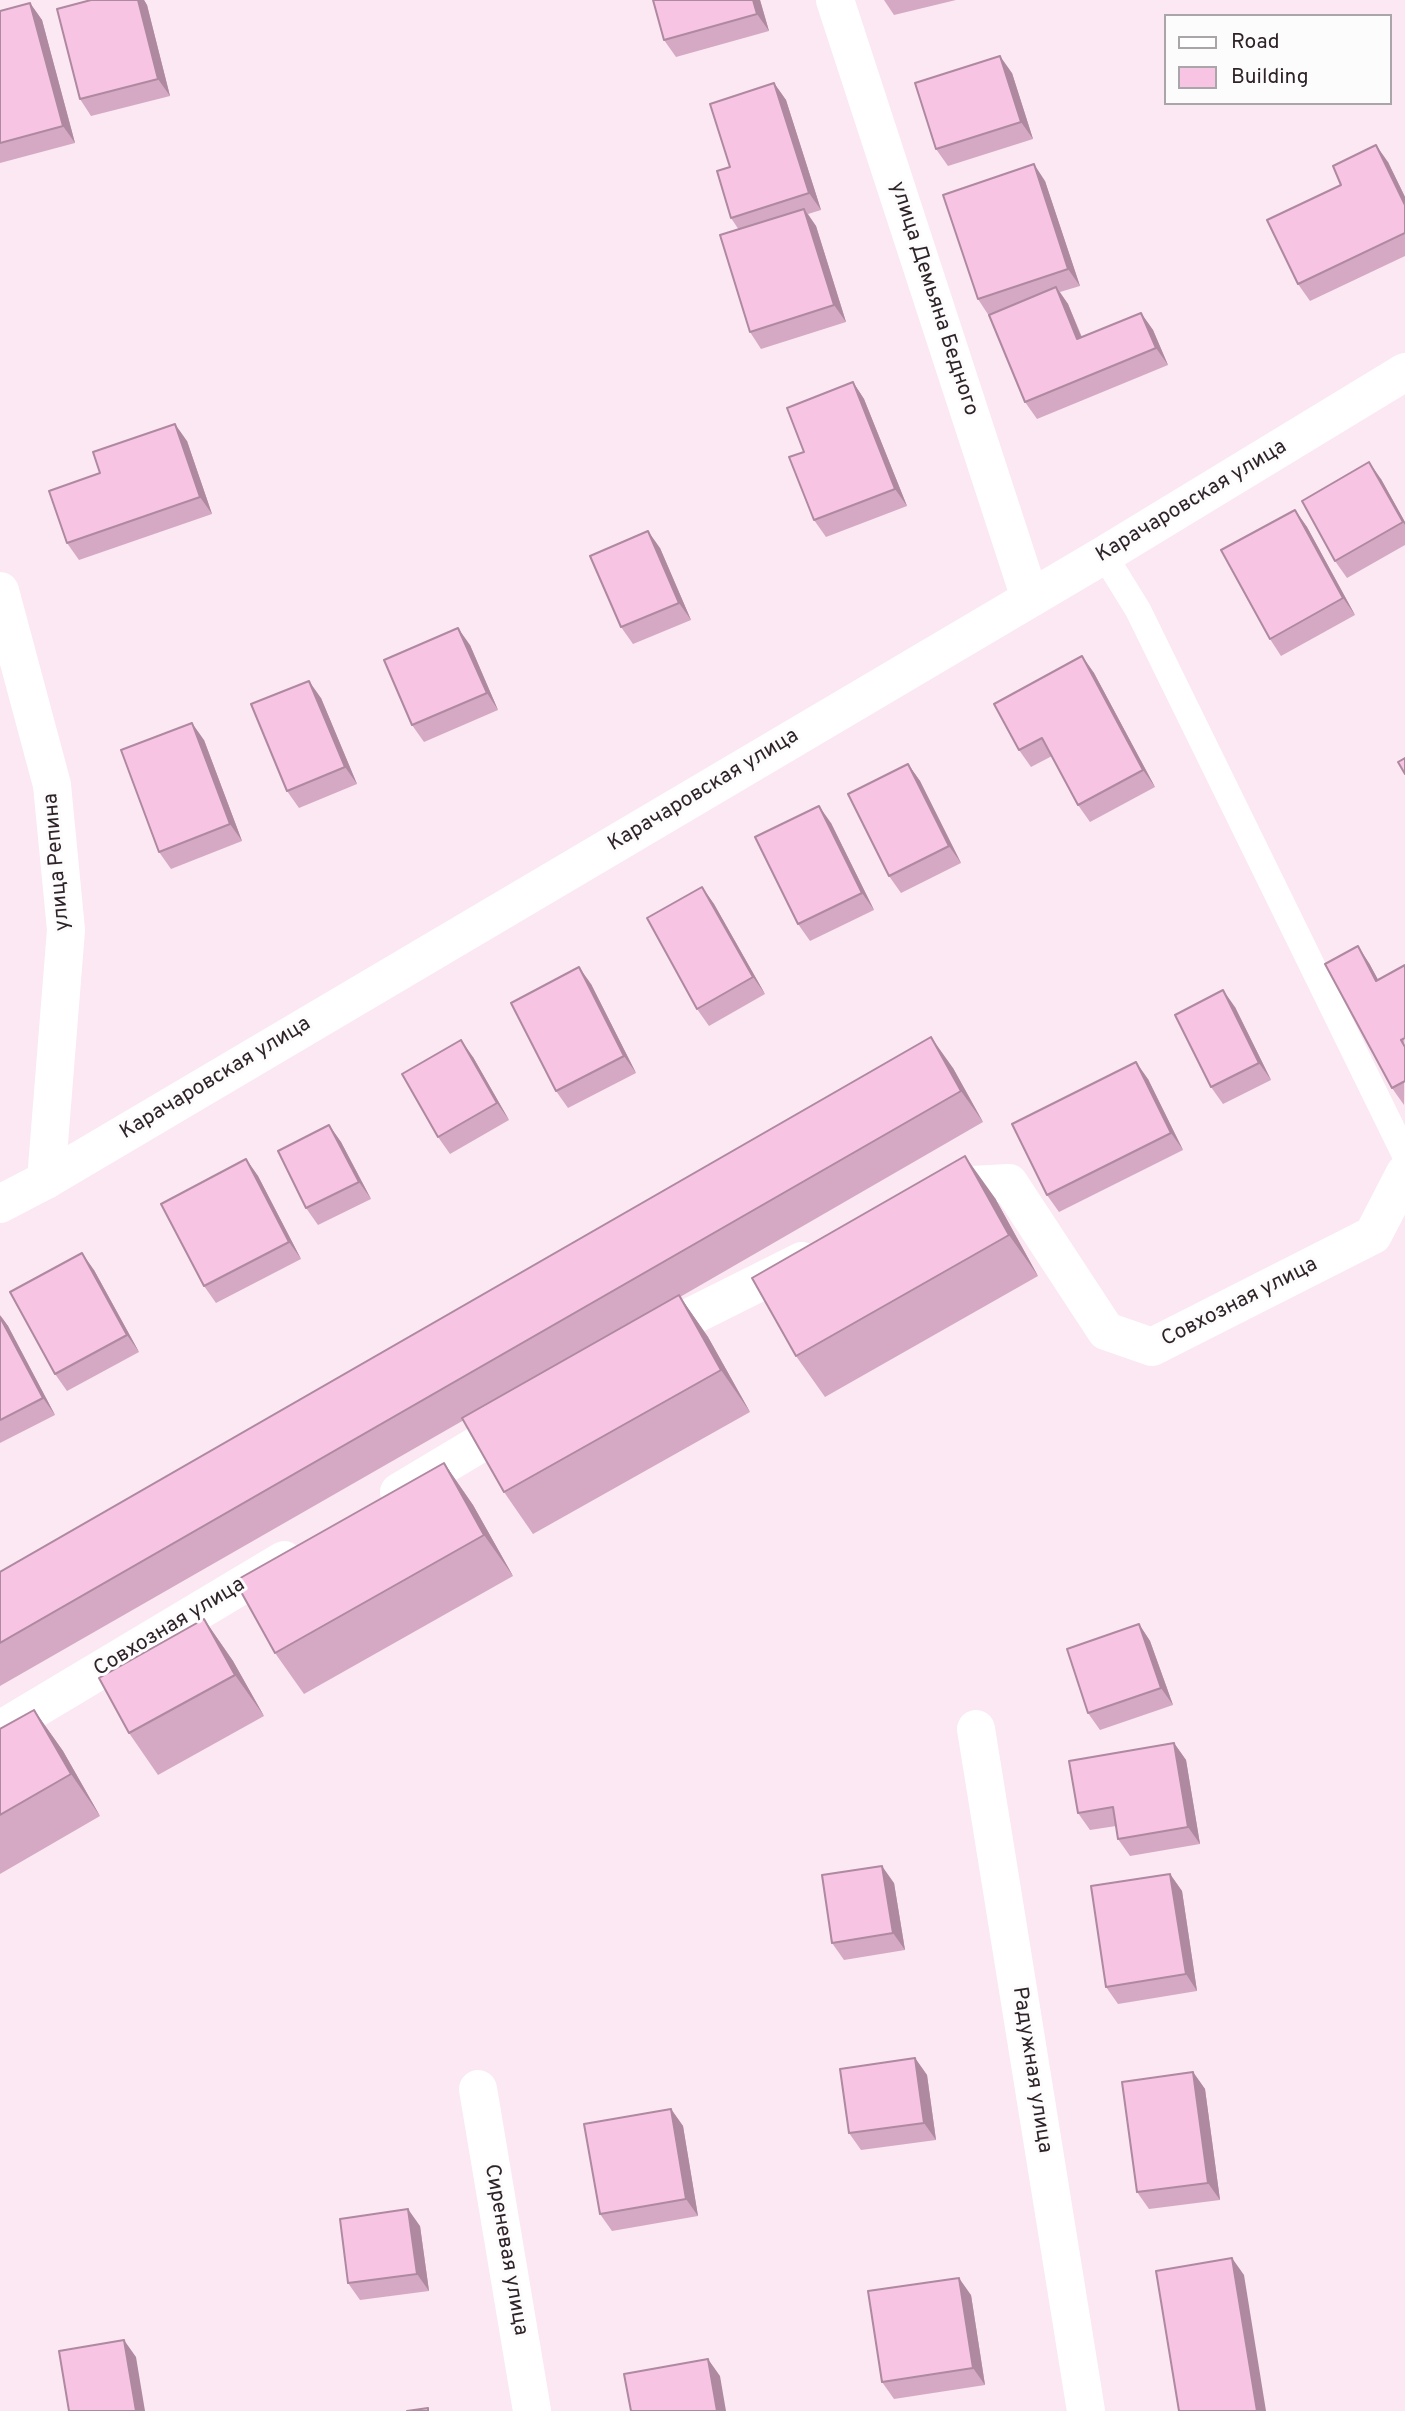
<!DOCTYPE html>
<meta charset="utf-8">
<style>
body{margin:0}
#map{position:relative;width:1405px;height:2411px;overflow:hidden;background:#fbe8f3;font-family:Overpass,sans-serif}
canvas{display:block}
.legend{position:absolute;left:1164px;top:14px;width:228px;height:91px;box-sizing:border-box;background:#fcfcfc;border:2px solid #aaa5a8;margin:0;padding:9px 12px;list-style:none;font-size:21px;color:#2f232a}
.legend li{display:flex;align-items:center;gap:14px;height:35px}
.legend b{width:35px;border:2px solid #aaa5a8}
</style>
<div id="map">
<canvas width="1405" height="2411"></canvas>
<ul class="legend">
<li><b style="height:9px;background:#fff"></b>Road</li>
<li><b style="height:19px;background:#f8c4e3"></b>Building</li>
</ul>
</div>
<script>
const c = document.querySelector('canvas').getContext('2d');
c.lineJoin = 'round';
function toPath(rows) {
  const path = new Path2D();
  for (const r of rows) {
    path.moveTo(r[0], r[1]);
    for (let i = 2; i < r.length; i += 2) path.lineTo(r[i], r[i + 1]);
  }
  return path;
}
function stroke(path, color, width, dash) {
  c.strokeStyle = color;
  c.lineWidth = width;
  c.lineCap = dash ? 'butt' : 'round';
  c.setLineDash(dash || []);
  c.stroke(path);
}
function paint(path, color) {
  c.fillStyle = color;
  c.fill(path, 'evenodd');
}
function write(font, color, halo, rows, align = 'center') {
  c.font = font + ' Overpass,sans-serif';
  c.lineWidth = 6;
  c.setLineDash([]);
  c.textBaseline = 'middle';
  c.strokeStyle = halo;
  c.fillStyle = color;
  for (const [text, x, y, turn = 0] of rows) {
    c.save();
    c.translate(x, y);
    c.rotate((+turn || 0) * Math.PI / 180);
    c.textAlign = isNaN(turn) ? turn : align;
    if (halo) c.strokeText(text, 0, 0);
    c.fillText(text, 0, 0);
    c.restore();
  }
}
const service = toPath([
 [1104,555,1138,610,1405,1155]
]);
const minor = toPath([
 [835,0,1030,598],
 [0,591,52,785,66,930,46,1180],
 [934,1195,953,1186,1009,1183,1106,1331,1152,1347,1373,1235,1405,1173],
 [648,1343,694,1315,802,1261],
 [399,1492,521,1419],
 [976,1729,1086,2411],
 [0,1730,284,1560],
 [478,2089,532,2411]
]);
const tertiary = toPath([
 [0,1204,46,1180,1104,555,1405,372]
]);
const wall = toPath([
 [91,0,144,0,147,5,170,96,91,116,80,99],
 [653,0,760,0,769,31,676,57,664,40],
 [884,0,956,0,894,15],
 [30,3,42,20,75,143,0,163,0,11],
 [1012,73,1033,139,948,166,936,149],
 [774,83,786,100,821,210,808,214,816,226,846,322,761,349,750,332,739,230,731,218,730,167],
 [1388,162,1405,197,1405,256,1310,301,1298,284],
 [1045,181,1080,286,1060,292,1068,304,1082,337,1141,313,1153,330,1168,365,1037,419,1025,402,989,316,978,299],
 [853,382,864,399,907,506,826,537,814,520,804,452],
 [187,441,212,514,79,560,67,543,100,473],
 [1381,479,1405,522,1405,545,1347,578,1335,561],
 [1295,510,1307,527,1355,615,1281,656,1270,639],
 [660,548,691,620,633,644,621,627],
 [470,645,498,710,424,742,412,725],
 [1082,656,1094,673,1155,787,1090,822,1078,805,1052,756,1031,767,1019,750],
 [321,698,357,784,299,808,287,791],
 [204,740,242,841,171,869,159,852],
 [908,764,920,781,961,863,901,893,889,876],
 [831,823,874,910,810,941,798,924],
 [702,887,714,904,765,994,709,1026,697,1009],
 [1369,963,1378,980,1405,965,1404,1105,1392,1088],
 [591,984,636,1073,568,1108,556,1091],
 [1235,1007,1271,1080,1223,1104,1211,1087],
 [473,1057,509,1120,450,1154,438,1137],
 [953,1068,983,1122,680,1297,708,1337,750,1412,533,1534,504,1492,464,1420,0,1686,0,1572],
 [1148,1079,1183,1150,1059,1212,1047,1195],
 [329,1125,341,1142,371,1199,318,1225,306,1208],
 [246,1159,258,1176,301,1259,216,1303,204,1286],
 [995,1198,1038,1276,825,1397,796,1356],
 [94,1270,139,1352,67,1391,55,1374],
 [0,1315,8,1326,55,1415,0,1443],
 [444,1463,473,1505,513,1576,304,1694,275,1653],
 [204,1619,233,1661,264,1716,158,1775,129,1733],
 [1139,1624,1150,1641,1173,1705,1100,1730,1088,1713],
 [34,1710,63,1751,100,1816,0,1874,0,1729],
 [1174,1743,1186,1760,1200,1844,1130,1856,1118,1839,1116,1826,1090,1830,1078,1813],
 [1170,1874,1182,1891,1197,1991,1118,2004,1106,1987],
 [894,1883,905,1950,844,1960,832,1943],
 [915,2058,927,2075,936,2140,861,2150,849,2133],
 [1193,2072,1205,2089,1220,2200,1149,2209,1137,2192],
 [671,2109,683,2126,698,2216,612,2231,600,2214],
 [420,2226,429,2291,360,2300,348,2283],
 [971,2295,985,2385,894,2399,882,2382]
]);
const shadedWall = toPath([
 [138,0,144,0,147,5,170,96,158,79],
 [753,0,760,0,769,31,757,14],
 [30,3,42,20,75,143,63,126],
 [1000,56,1012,73,1033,139,1021,122],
 [774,83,786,100,821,210,809,193],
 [1376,145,1388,162,1405,197,1405,205],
 [1034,164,1045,181,1080,286,1068,269],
 [804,209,816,226,846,322,834,305],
 [1056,287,1068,304,1089,356,1077,339],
 [1141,313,1153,330,1168,365,1156,348],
 [853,382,864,399,907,506,895,489],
 [175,424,187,441,212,514,200,497],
 [1369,462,1381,479,1405,522,1405,525],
 [1295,510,1307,527,1355,615,1343,598],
 [648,531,660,548,691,620,679,603],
 [458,628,470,645,498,710,487,693],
 [1082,656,1094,673,1155,787,1143,770],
 [309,681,321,698,357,784,345,767],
 [192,723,204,740,242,841,230,824],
 [908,764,920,781,961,863,949,846],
 [819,806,831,823,874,910,862,893],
 [702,887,714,904,765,994,753,977],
 [1358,946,1369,963,1388,998,1376,981],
 [579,967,591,984,636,1073,624,1056],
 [1223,990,1235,1007,1271,1080,1259,1063],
 [931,1037,953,1068,983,1122,961,1091],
 [461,1040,473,1057,509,1120,497,1103],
 [1136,1062,1148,1079,1183,1150,1171,1133],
 [329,1125,341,1142,371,1199,359,1182],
 [965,1156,995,1198,1038,1276,1009,1235],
 [246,1159,258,1176,301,1259,289,1242],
 [82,1253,94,1270,139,1352,127,1335],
 [679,1295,708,1337,750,1412,721,1370],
 [0,1315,8,1326,55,1415,43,1398],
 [444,1463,473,1505,513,1576,484,1535],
 [204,1619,233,1661,264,1716,235,1675],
 [1139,1624,1150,1641,1173,1705,1161,1688],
 [34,1710,63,1751,100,1816,71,1774],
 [1174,1743,1186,1760,1200,1844,1188,1827],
 [882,1866,894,1883,905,1950,893,1933],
 [1170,1874,1182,1891,1197,1991,1186,1974],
 [915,2058,927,2075,936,2140,924,2123],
 [1193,2072,1205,2089,1220,2200,1208,2183],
 [671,2109,683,2126,698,2216,686,2199],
 [408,2209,420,2226,429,2291,417,2274],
 [1232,2258,1244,2275,1266,2411,1257,2411],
 [959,2278,971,2295,985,2385,973,2368],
 [124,2340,136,2357,145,2411,136,2411],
 [708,2359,720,2376,726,2411,717,2411]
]);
const building = toPath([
 [91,0,138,0,158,79,80,99,57,9,91,0],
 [653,0,753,0,757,14,664,40,653,0],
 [30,3,63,126,0,143,0,11,30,3],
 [1000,56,1021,122,936,149,915,83,1000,56],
 [774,83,809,193,731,218,717,171,730,167,710,104,774,83],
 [1376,145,1405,205,1405,233,1298,284,1267,220,1341,185,1333,166,1376,145],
 [1034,164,1068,269,978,299,943,195,1034,164],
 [804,209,834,305,750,332,720,235,804,209],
 [1056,287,1077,339,1141,313,1156,348,1025,402,989,315,1056,287],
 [853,382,895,489,814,520,789,457,804,452,787,408,853,382],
 [175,424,200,497,67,543,49,491,100,473,93,452,175,424],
 [1369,462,1403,522,1335,561,1302,501,1369,462],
 [1295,510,1343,598,1270,639,1221,550,1295,510],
 [648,531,679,603,621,627,590,556,648,531],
 [458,628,487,693,412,725,384,660,458,628],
 [1082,656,1143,770,1078,805,1042,738,1019,750,994,704,1082,656],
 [309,681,345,767,287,791,251,704,309,681],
 [192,723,230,824,159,852,121,750,192,723],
 [1405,758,1405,774,1398,762,1405,758],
 [908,764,949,846,889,876,848,794,908,764],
 [819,806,862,893,798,924,755,837,819,806],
 [702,887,753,977,697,1009,647,918,702,887],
 [1358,946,1376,981,1405,965,1405,1038,1401,1040,1405,1047,1405,1081,1392,1088,1325,964,1358,946],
 [579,967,624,1056,556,1091,511,1003,579,967],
 [1223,990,1259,1063,1211,1087,1175,1015,1223,990],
 [931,1037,961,1091,0,1643,0,1572,931,1037],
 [461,1040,497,1103,438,1137,402,1074,461,1040],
 [1136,1062,1171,1133,1047,1195,1012,1124,1136,1062],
 [329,1125,359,1182,306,1208,278,1151,329,1125],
 [965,1156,1009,1235,796,1356,752,1278,965,1156],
 [246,1159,289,1242,204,1286,161,1204,246,1159],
 [82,1253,127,1335,55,1374,10,1292,82,1253],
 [679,1295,721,1370,504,1492,462,1418,679,1295],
 [0,1317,43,1398,0,1420,0,1317],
 [444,1463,484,1535,275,1653,235,1581,444,1463],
 [204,1619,235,1675,129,1733,99,1678,204,1619],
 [1139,1624,1161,1688,1088,1713,1067,1649,1139,1624],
 [34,1710,71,1774,0,1815,0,1729,34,1710],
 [1174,1743,1188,1827,1118,1839,1113,1807,1078,1813,1069,1761,1174,1743],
 [882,1866,893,1933,832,1943,822,1875,882,1866],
 [1170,1874,1186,1974,1106,1987,1091,1886,1170,1874],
 [915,2058,924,2123,849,2133,840,2069,915,2058],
 [1193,2072,1208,2183,1137,2192,1122,2082,1193,2072],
 [671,2109,686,2199,600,2214,584,2124,671,2109],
 [408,2209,417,2274,348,2283,340,2219,408,2209],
 [1232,2258,1257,2411,1179,2411,1156,2271,1232,2258],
 [959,2278,973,2368,882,2382,868,2291,959,2278],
 [124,2340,136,2411,69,2411,59,2351,124,2340],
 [708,2359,717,2411,631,2411,624,2374,708,2359],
 [428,2408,428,2411,407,2411,428,2408]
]);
const streetNames = [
 ["улица Демьяна Бедного",933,299,72],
 ["Карачаровская улица",1192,502,-31],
 ["Карачаровская улица",704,791,-31],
 ["улица Репина",58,862,-95],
 ["Карачаровская улица",216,1079,-31],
 ["Совхозная улица",1240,1303,-27],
 ["Совхозная улица",170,1628,-31],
 ["Радужная улица",1031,2070,81],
 ["Сиреневая улица",505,2250,80]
];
stroke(service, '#fff', 26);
stroke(minor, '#fff', 38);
stroke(tertiary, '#fff', 38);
paint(wall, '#d5a9c3');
paint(shadedWall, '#ae899f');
paint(building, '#f8c4e3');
stroke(building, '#ae899f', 2);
write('21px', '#2f232a', '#fcfcfc', streetNames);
</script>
